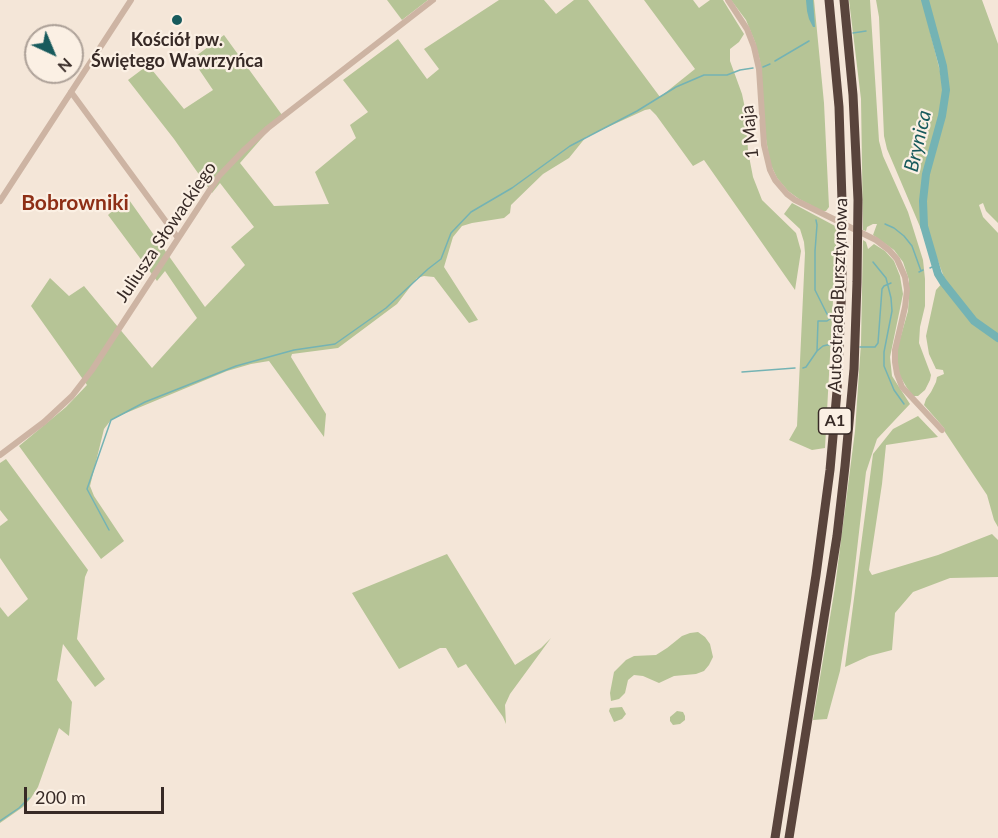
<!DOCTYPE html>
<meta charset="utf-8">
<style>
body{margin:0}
#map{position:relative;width:998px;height:838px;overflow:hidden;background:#f4e6d8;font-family:Lato,sans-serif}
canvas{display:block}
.north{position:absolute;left:24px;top:24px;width:60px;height:60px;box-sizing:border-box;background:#fbf0e4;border:2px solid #ada198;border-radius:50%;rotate:136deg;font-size:16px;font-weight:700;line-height:24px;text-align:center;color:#372a26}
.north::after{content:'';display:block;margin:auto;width:21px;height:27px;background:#175a5c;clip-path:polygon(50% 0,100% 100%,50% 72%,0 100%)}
.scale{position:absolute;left:24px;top:787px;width:140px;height:27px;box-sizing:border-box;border:3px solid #372a26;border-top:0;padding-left:8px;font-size:18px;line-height:21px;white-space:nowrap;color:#372a26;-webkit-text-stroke:4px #fbf0e4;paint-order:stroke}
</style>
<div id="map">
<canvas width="998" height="838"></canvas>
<div class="north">N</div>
<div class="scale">200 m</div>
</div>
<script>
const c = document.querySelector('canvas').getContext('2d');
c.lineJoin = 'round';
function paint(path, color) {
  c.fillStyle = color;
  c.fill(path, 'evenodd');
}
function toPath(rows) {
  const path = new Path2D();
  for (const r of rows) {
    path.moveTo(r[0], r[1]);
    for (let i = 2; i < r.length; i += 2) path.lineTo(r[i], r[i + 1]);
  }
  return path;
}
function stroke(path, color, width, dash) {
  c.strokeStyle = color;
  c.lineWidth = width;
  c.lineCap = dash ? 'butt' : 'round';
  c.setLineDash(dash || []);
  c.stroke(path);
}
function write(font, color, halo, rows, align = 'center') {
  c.font = font + ' Lato,sans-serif';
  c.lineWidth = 4.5;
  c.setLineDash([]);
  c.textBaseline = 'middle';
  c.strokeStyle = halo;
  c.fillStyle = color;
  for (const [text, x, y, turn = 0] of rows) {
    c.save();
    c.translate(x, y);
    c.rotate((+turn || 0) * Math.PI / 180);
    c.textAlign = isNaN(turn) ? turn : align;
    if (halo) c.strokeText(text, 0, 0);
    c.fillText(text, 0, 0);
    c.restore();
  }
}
const green = toPath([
 [387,0,428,0,402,20],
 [499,0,544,0,556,14,574,0,588,0,660,97,695,69,644,0,693,0,699,8,710,0,723,0,744,34,739,42,730,49,730,61,742,94,746,113,748,151,753,177,762,200,796,233,801,251,795,290,704,160,693,166,656,115,650,109,645,110,586,137,569,158,543,174,511,205,510,213,504,218,472,223,462,226,453,237,444,267,478,320,469,323,434,277,424,276,417,278,397,304,338,348,292,354,291,357,326,414,324,437,269,361,251,364,227,371,126,413,111,420,104,429,90,486,94,496,124,541,101,559,19,446,66,407,87,385,31,306,50,278,69,296,84,286,152,368,197,318,165,271,157,281,108,215,127,197,205,307,245,265,231,247,254,227,220,183,212,193,174,139,128,80,148,65,184,109,213,90,192,59,224,35,282,115,240,163,274,206,329,204,315,172,356,138,350,125,368,112,343,80,398,39,427,79,439,69,424,49],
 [731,0,814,0,824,103,829,207,826,211,822,211,799,199,788,191,777,178,770,163,765,133,760,61,755,42,746,20],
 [849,0,870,0,879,141,883,156,908,212,923,260,925,279,925,306,920,327,919,343,931,375,930,380,925,390,918,396,913,396,907,388,900,376,897,364,898,346,908,311,909,296,909,280,903,262,894,250,873,235,877,224,873,224,867,227,866,231,863,230,861,99],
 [876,0,922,0,940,71,943,90,941,115,922,180,921,229,887,149,884,136,879,17],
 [927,0,982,0,998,44,998,223,986,211,983,203,979,205,983,217,998,233,998,527,994,520,987,495,945,432,944,428,924,405,926,399,931,392,936,382,937,377,944,374,943,370,936,369,929,354,926,336,936,290,945,280,925,226,925,212,927,174,944,117,947,91,946,66],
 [792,203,837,227,825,448,812,450,789,440,797,426,805,253,804,242,800,229,784,214],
 [863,240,866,242,868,249,874,244,885,251,894,261,900,276,903,294,890,357,892,376,910,404,877,439,866,472,851,601,840,671,827,719,813,720,835,587,855,431,861,343],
 [918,416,938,437,886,445,882,484,869,570,872,575,938,555,992,534,998,540,998,577,950,578,913,592,895,613,892,650,869,656,845,667,873,454,893,429],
 [6,459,88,570,85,577,77,639,105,679,95,687,63,644,57,680,72,702,69,736,59,728,38,787,31,798,23,807,0,823,0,607,8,617,28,599,0,558,0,526,8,520,0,510,0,463],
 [447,554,515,665,541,648,551,638,510,694,505,705,506,724,503,717,466,664,458,668,446,648,440,648,399,669,352,593],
 [698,632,705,637,710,644,713,657,709,665,704,671,696,674,674,676,659,683,643,676,634,675,628,680,625,693,619,699,611,701,610,693,614,672,626,660,634,656,656,655,667,648,682,636,690,633],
 [622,707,626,714,622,719,614,722,609,711,610,708],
 [677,711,683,712,685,716,685,720,680,724,673,725,670,721,670,717]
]);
const water = toPath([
 [806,0,813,0,815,27,813,27,809,19,807,11]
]);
const stream = toPath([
 [853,33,866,31],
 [775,61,809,41],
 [763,67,770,64],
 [816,220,817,225,815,251,815,290,827,314,830,317,830,319,827,321,818,321,817,351],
 [885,224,894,228,904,236,912,246,921,271],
 [873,262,886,278,891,298,892,311,884,352,884,366,894,390,904,404],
 [930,268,936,265],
 [919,272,923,270],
 [860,347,875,347,878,343,882,289,884,286,891,283],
 [803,368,806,367,817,351,823,346,827,345,834,345],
 [742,372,795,368],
 [109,530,87,489,111,420,145,402,236,366,294,350,335,344,386,308,428,269,441,259,451,233,471,212,512,188,570,146,637,111,676,87,704,75,727,75,740,70,753,68],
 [0,821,19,808,29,798]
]);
const river = toPath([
 [925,0,943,66,946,90,942,116,926,174,923,201,924,226,938,274,943,282,974,321,998,338]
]);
const minor = toPath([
 [728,0,747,29,754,47,759,69,764,145,770,170,775,180,787,194,795,200,876,240,889,250,897,259,905,277,907,290,905,307,895,350,895,362,897,374,902,387,942,430],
 [71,92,178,238],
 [0,201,131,0],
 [0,455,44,422,72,396,92,370,219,176,243,151,268,128,433,0]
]);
const highway = toPath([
 [775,838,816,575,830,470,837,391,842,283,842,201,839,107,829,0],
 [789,838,837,536,845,466,854,369,857,282,858,200,853,95,844,0]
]);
const markers = [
 [177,20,6,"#175a5c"]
];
const shields = [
 [835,421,33]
];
const shieldNames = [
 ["A1",835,421]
];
const poiNames = [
 ["Kościół pw.",177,40],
 ["Świętego Wawrzyńca",177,61]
];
const streetNames = [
 ["1 Maja",750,132,-96],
 ["Juliusza Słowackiego",166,232,-56],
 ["Autostrada Bursztynowa",838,295,-88]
];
const waterNames = [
 ["Brynica",918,141,-77]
];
const quarterNames = [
 ["Bobrowniki",75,203]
];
paint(green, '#b6c496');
paint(water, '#74b3b4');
stroke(stream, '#74b3b4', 1.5);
stroke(river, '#74b3b4', 8);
stroke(minor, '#cdb4a3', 6);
stroke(highway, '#59443c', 9);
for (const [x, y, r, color] of markers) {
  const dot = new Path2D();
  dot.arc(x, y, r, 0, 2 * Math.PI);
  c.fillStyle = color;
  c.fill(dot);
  stroke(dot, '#fbf0e4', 2);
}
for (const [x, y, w] of shields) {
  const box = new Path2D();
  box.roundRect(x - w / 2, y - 13, w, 26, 4.5);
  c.fillStyle = '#fbf0e4';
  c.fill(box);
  stroke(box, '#372a26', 1.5);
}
write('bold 16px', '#372a26', null, shieldNames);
write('bold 18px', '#372a26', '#fbf0e4', poiNames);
write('18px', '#372a26', '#fbf0e4', streetNames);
write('italic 20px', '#175a5c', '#fbf0e4', waterNames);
write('bold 21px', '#8e2f16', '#fbf0e4', quarterNames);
</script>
